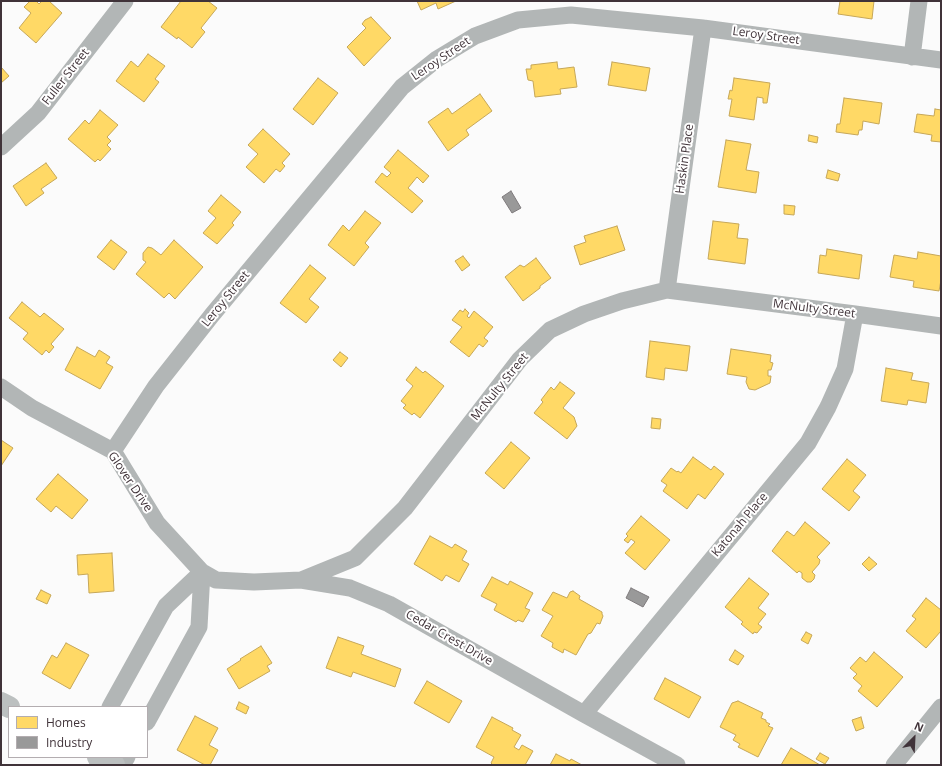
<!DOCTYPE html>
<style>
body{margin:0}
#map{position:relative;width:942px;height:766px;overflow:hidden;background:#fbfbfb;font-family:"Open Sans",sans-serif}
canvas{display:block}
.frame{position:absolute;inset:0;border:2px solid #403339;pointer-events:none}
.legend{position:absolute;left:8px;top:706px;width:140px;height:52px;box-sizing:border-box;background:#fff;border:1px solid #b3adb0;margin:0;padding:5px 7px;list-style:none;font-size:12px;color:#403339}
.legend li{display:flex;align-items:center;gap:8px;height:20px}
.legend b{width:20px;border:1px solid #b3adb0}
.north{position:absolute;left:894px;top:718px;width:40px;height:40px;-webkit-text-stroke:3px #fff;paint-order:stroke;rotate:24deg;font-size:11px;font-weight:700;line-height:16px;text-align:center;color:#403339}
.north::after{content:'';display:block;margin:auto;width:14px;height:18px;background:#403339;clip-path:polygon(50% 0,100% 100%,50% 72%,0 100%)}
</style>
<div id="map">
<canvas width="942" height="766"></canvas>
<div class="frame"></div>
<ul class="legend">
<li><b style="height:11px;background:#ffd966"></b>Homes</li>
<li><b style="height:11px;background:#999"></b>Industry</li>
</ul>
<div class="north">N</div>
</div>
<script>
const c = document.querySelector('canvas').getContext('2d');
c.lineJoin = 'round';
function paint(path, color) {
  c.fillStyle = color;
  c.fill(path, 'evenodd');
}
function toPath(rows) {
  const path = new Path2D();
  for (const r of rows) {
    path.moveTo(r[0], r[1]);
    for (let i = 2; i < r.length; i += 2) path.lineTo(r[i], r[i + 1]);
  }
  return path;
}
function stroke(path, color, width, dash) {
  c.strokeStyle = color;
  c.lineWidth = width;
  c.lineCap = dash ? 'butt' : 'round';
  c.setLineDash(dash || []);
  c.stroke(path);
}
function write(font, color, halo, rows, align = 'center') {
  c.font = font + ' "Open Sans",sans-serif';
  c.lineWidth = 4;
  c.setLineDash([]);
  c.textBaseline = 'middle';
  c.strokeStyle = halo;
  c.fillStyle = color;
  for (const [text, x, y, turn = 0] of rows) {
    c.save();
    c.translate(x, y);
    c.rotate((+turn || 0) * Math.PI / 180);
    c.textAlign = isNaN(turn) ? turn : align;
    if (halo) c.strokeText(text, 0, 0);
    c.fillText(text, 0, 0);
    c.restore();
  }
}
const homes = toPath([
 [30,1,36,1,39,4,42,1,49,1,62,13,36,43,19,28,31,13,24,7,30,1],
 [181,1,208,1,217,8,201,28,205,32,192,48,178,37,177,39,161,27,181,1],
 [417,1,456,1,438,9,436,3,421,10,417,1],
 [840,1,874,1,872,19,838,14,840,1],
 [371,17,391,38,364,66,347,47,366,28,362,24,365,20,371,17],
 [148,54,165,66,155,79,159,82,144,102,116,81,131,61,138,67,148,54],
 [557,62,558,69,574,67,577,87,560,89,561,94,535,97,533,81,528,80,526,69,531,69,531,65,557,62],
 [612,62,650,68,646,91,608,85,612,62],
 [1,67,9,76,1,83,1,67],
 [318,78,338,93,313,125,293,109,318,78],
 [734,78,770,83,767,103,763,103,763,98,757,97,754,120,729,116,732,99,728,99,730,90,732,91,734,78],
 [480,94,492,111,466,130,469,135,448,151,428,122,448,108,452,114,480,94],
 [844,98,882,103,879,124,863,121,862,130,859,130,858,135,836,132,837,124,840,124,844,98],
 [935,109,941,110,941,142,931,141,932,135,914,132,917,114,934,116,935,109],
 [100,110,118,125,107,137,111,141,107,145,111,149,100,161,98,159,95,162,68,139,85,120,89,124,100,110],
 [263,129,290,154,282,163,285,166,280,172,276,169,264,183,246,167,258,154,248,145,263,129],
 [809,135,818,137,817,143,808,141,809,135],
 [726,140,751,144,746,170,759,172,756,193,718,187,726,140],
 [398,150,429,176,423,183,417,177,408,188,423,201,412,213,375,182,382,173,387,177,391,173,384,167,398,150],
 [46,163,57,178,41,189,44,193,26,206,13,186,46,163],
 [828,170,840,174,838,181,826,178,828,170],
 [221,195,241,212,232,223,234,225,217,244,203,233,216,218,208,211,221,195],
 [784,205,795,206,794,215,784,214,784,205],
 [365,211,381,223,365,243,369,247,354,266,328,245,343,225,349,231,365,211],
 [713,221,739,224,737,238,748,239,745,264,708,259,713,221],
 [617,226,625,250,580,265,574,246,586,242,584,236,617,226],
 [111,240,127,252,114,270,97,257,111,240],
 [174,240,203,267,175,299,169,293,164,298,136,274,146,262,143,260,143,253,148,247,152,248,161,255,174,240],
 [827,249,862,255,859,279,818,273,820,255,826,256,827,249],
 [918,252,941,256,941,280,939,291,913,287,914,281,890,277,894,255,917,259,918,252],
 [463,256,470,265,462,271,455,261,463,256],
 [536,258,551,278,540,286,540,288,523,301,505,277,520,265,524,267,536,258],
 [310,265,326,278,309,299,319,307,306,323,280,303,310,265],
 [22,302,40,317,44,313,64,329,51,344,54,347,49,353,46,350,42,355,23,339,28,333,9,318,22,302],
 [465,309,469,313,467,316,469,318,474,311,493,327,484,338,488,341,483,347,479,344,469,357,450,342,462,327,452,320,460,310,463,312,465,309],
 [650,341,690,346,687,371,665,368,664,380,646,377,650,341],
 [77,347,95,357,99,350,110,357,106,363,113,367,100,389,65,370,77,347],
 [731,349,771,355,770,362,773,363,771,370,768,370,768,376,771,376,770,383,755,390,749,389,746,382,747,377,727,374,731,349],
 [340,352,348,358,341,367,333,360,340,352],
 [416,367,423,373,425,371,444,386,420,418,414,413,412,415,403,408,406,405,401,401,413,386,406,380,416,367],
 [886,368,913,373,911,380,929,383,926,403,908,400,907,405,881,401,886,368],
 [560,382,575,393,563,408,574,417,577,426,567,439,534,413,543,402,541,400,551,387,554,390,560,382],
 [652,418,661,419,660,429,651,428,652,418],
 [1,440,13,448,1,466,1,440],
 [511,442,530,458,504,489,485,473,511,442],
 [693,457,711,470,714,466,724,474,705,499,698,494,687,509,663,491,667,485,661,481,671,468,677,472,678,471,681,473,693,457],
 [847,459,866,475,853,491,860,497,849,511,822,489,847,459],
 [58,474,88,500,72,519,56,506,51,512,36,499,58,474],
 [641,516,670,540,645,570,625,553,635,542,631,539,628,543,624,540,628,536,626,534,641,516],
 [805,522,830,543,817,557,820,560,819,564,812,572,815,575,814,579,811,582,807,582,802,578,802,573,799,571,797,573,772,551,787,531,794,536,805,522],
 [430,536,452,548,455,544,467,551,462,560,469,564,459,582,446,575,442,581,414,564,430,536],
 [112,553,114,591,89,593,88,574,78,575,77,555,112,553],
 [869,557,877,564,869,571,862,564,869,557],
 [492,577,508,585,510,581,533,593,525,608,530,610,523,622,518,620,516,622,494,610,497,604,481,596,492,577],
 [749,578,769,594,758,608,766,614,758,624,762,627,757,633,754,632,753,634,741,624,743,622,725,607,749,578],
 [41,590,51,595,47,604,36,599,41,590],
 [573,591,580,596,579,599,602,612,602,614,603,616,600,624,597,623,591,633,588,634,576,655,564,649,563,653,552,647,553,643,541,636,553,616,542,610,553,592,567,598,570,592,573,591],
 [926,598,941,610,941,631,926,648,906,631,916,619,912,616,926,598],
 [806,632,812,635,808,644,801,640,806,632],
 [338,637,364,646,361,654,401,669,395,687,353,672,351,677,326,668,338,637],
 [66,643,89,655,70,689,42,673,52,655,57,658,66,643],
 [261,646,272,663,267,666,270,671,239,689,227,669,241,660,240,659,261,646],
 [735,650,744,656,738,665,729,660,735,650],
 [874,652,903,677,877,707,858,691,862,686,853,678,857,674,850,668,860,657,866,662,874,652],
 [665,678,701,697,689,718,654,699,665,678],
 [427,681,462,701,449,723,414,703,427,681],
 [738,701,763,713,761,718,766,720,766,722,770,724,768,726,773,728,758,757,738,747,740,744,733,740,736,735,720,727,732,703,738,701],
 [239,702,249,707,246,714,236,709,239,702],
 [195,716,218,728,209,745,218,750,210,765,205,765,177,750,195,716],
 [492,717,513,728,512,730,521,735,514,747,519,750,522,745,533,751,525,765,493,765,491,763,494,757,476,747,492,717],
 [861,717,864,728,856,731,852,720,861,717],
 [791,748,820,765,781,765,791,748],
 [820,753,829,758,825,764,816,759,820,753],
 [556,754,570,761,571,759,582,765,550,765,556,754]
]);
const industry = toPath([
 [511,191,521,208,512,213,502,197,511,191],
 [631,588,649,597,643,607,626,598,631,588]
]);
const street = toPath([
 [912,57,919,1],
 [1,147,38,113,125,1],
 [667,290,703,28],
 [1,387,32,408,113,451,157,523,202,572,216,580,254,582,301,580,350,588,389,604,584,714,677,765],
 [113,451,156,386,212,315,402,87,437,59,475,36,518,20,571,15,703,28,941,60],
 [301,580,355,558,405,508,520,359,550,330,584,314,622,301,667,290,855,314,941,326],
 [110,707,166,606,202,572],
 [584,714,808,443,828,407,845,369,855,314],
 [147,722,199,627,202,572],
 [122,765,127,757],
 [894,765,941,707]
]);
const secondary = toPath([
 [1,703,9,707],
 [98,757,114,765]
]);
const streetNames = [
 ["Leroy Street",766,36,8],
 ["Leroy Street",441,59,-34],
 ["Fuller Street",66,77,-52],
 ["Haskin Place",685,159,-82],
 ["Leroy Street",226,299,-51],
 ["McNulty Street",814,309,7],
 ["McNulty Street",500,387,-51],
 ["Glover Drive",130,482,56],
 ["Katonah Place",740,525,-50],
 ["Cedar Crest Drive",449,638,30]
];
paint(homes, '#ffd966');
stroke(homes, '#c6a758', 1);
paint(industry, '#999');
stroke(industry, '#7e7a7c', 1);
stroke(street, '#b2b6b6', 17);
stroke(secondary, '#bcc0c0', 22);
write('12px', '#403339', '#fff', streetNames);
</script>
